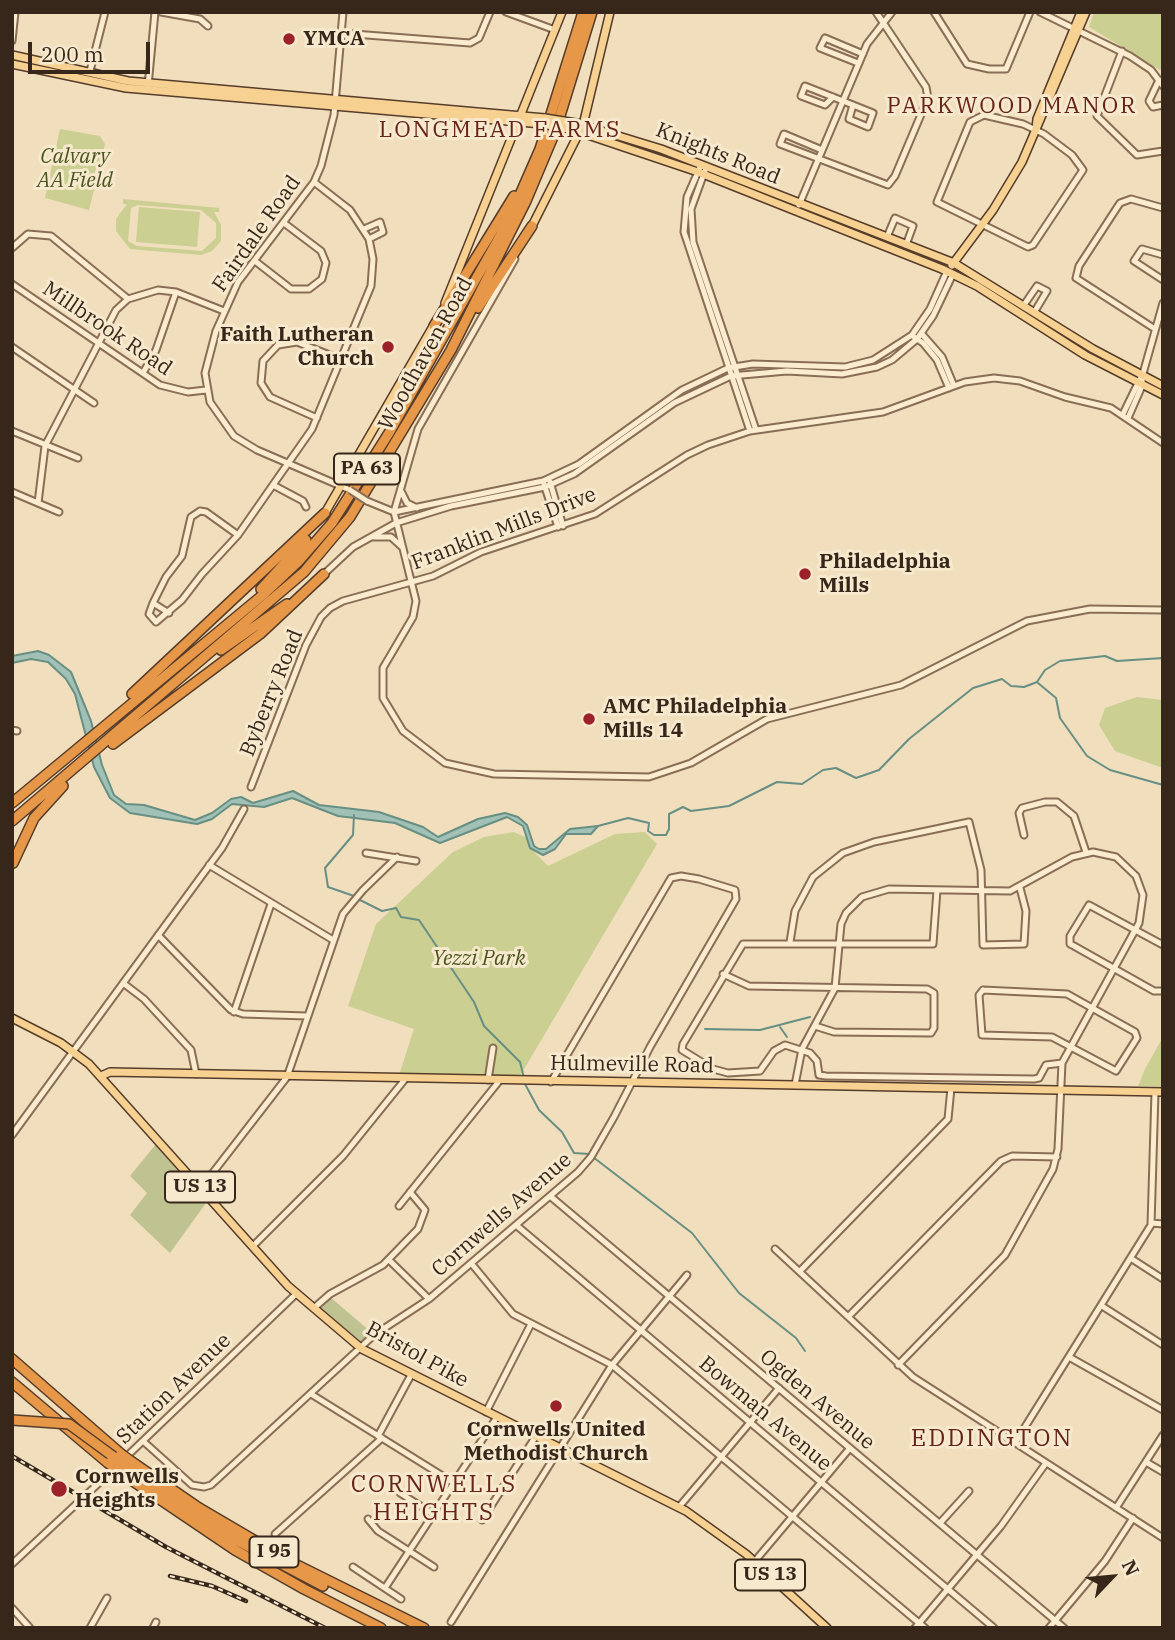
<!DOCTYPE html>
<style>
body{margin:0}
#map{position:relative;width:1175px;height:1640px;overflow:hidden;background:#f0debd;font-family:"IBM Plex Serif",serif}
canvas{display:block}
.frame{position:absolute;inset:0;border:14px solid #37271b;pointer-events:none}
.north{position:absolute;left:1077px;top:1542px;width:70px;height:70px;-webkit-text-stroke:5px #f7e9cd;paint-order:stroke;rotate:64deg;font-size:19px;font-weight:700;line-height:28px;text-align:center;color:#37271b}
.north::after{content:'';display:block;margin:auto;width:24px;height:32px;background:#37271b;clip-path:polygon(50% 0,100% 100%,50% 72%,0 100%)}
.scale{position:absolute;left:28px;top:42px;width:122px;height:32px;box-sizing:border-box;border:4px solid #37271b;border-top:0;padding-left:9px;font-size:21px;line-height:24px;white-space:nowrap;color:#37271b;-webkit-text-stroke:5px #f7e9cd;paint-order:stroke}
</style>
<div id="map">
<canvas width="1175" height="1640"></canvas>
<div class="frame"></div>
<div class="north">N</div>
<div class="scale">200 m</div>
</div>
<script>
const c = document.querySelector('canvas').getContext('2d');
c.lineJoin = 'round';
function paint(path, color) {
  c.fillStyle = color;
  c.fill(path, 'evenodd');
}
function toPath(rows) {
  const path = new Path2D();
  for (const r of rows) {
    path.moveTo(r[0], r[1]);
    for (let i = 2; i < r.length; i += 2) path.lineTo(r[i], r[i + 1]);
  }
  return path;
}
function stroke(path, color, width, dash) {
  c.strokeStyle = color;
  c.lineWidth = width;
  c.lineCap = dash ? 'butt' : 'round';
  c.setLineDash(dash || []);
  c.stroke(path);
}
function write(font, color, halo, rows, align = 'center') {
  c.font = font + ' "IBM Plex Serif",serif';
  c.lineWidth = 6;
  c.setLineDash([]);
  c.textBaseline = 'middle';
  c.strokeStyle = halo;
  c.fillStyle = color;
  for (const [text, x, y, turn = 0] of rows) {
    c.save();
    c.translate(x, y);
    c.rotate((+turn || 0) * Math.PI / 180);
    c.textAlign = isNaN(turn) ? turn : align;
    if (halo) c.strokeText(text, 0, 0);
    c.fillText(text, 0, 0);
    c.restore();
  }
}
const green = toPath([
 [1094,12,1163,12,1163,68,1160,70,1089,27],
 [60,129,100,136,105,144,89,210,45,198],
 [123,199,219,208,219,212,214,212,221,225,221,241,212,251,201,255,130,249,116,231,116,219,127,204,123,204],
 [137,205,201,210,216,223,216,238,202,251,137,246,128,241,131,208],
 [139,207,200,212,197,247,136,242],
 [1137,697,1163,700,1163,768,1115,751,1099,725,1105,708],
 [514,832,527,838,530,848,548,866,615,834,645,832,657,844,520,1076,399,1075,414,1029,348,1006,376,924,453,852,484,837],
 [1163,1037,1163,1087,1138,1086,1145,1069]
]);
const cemetery = toPath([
 [156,1144,206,1203,170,1253,130,1215,147,1193,130,1176],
 [330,1297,371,1332,363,1343,321,1308]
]);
const water = toPath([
 [38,651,49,655,71,672,91,721,102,765,114,795,126,804,144,805,195,820,212,813,231,799,241,797,253,803,293,791,319,805,379,812,423,827,438,837,478,819,505,813,518,817,527,825,534,846,539,849,546,849,570,829,598,826,591,834,566,834,555,849,543,855,530,848,523,826,507,817,440,843,395,823,338,816,292,798,264,807,232,804,212,819,197,824,130,813,110,798,94,767,75,694,66,679,48,662,31,659,12,663,12,656,38,651]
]);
const stream = toPath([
 [1038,683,1056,698,1060,718,1087,756,1110,770,1163,785],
 [598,826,628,818,649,823,648,831,654,835,666,835,669,829,669,814,683,807,691,811,729,806,777,782,802,784,823,770,836,768,856,778,879,770,909,739,973,688,1002,679,1011,686,1024,687,1037,682,1045,670,1060,661,1105,656,1117,661,1163,658],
 [354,896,328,887,325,868,353,835,354,815],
 [358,899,382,911,396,908,401,917,419,920,474,1002,484,1026,520,1062,524,1078],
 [780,1027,787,1037],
 [705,1029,760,1030,810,1017],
 [525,1084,539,1110,562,1132,574,1153,589,1154,692,1233,739,1293,796,1338,805,1351]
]);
const minor = toPath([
 [161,12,200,19,208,26],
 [343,12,334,115,321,166,314,182,238,282,216,331,205,373,210,402,234,436,257,450,350,490],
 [506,12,555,30],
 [934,12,967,64,989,69,1006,69,1030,12],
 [1040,12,1130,56,1151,70,1163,86],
 [341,33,470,43,479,38,490,12],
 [12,41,15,12],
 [1122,51,1097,116,1137,155,1163,151],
 [858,63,820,48,825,38,863,54],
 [90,71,105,12],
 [1159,80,1149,101,1153,107,1163,105],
 [148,86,155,12],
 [833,97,825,105,801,96,805,86,843,101,873,113,868,127,849,119,853,105],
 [984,115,1023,124,1044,134,1072,155,1083,170,1033,245,1028,247,937,202,970,122,984,115],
 [822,150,784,134,780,144,888,185,895,176,928,98,926,87,876,12],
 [701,165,687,197,684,232,750,431],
 [706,168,691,209,693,242,756,430],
 [799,205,867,44,892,12],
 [364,229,380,222,383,232,369,239],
 [887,237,895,218,913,226,906,245],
 [12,248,28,234,51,236,128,299],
 [1163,255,1142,249,1134,261,1163,280],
 [515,259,418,429,394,512,416,601,413,617,383,668,383,698,403,731,445,763,494,774,649,777,691,763,767,719,901,685,1027,621,1090,609,1163,610],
 [255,261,291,289,309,289,322,279,326,263,321,251,284,223],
 [12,284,160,385,188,392,206,390],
 [1024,305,1037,286,1047,291,1035,311],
 [1155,329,1076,278,1079,266,1120,203,1131,199,1163,208],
 [921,333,942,357,954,386],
 [914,337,923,343,937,360,949,388],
 [12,347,94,403],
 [143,373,156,350,176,292],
 [1123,414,1140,379],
 [317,418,270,397,261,383,263,361,278,345,297,342,342,360],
 [1128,418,1142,386,1142,377,1163,303],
 [12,431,78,458],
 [550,482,563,526],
 [544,484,558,527],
 [273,485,303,501,306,507],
 [401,491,407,503,417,508],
 [12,492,59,512],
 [367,501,394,512,543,481,579,464,682,390,728,368,753,364,845,367,873,360,912,335,930,309,947,271],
 [38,503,45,446,116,310,128,299,158,290,176,292,224,311],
 [200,511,206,512,238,535,202,574,182,600,156,622,149,614,153,603,166,577,182,556,191,517,200,511],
 [238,535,312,429,371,286,373,259,369,239,350,210,314,182],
 [374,537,391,537,402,547],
 [324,574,353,547,396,523,451,506,545,487,574,474,674,403,731,376,787,371,842,374,877,367,892,360,917,339,933,316,953,274],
 [153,603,169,613],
 [12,730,17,731],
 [251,787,306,645,321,617,330,608,343,601,433,576,481,552,595,514,687,455,708,445,750,431,883,412,965,382,994,378,1020,381,1065,397,1111,408,1163,443],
 [1024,835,1019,813,1022,808,1045,802,1057,802,1074,816,1086,852],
 [366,853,416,861],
 [209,865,333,940],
 [937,890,933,944,743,944,683,1044,682,1050,713,1069,728,1073,760,1071,774,1051,785,1045,810,1053,817,1061,819,1075,826,1076,1034,1079,1039,1078,1046,1065,1062,1063],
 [158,935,231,1010,243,1014,307,1016],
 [790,942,795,911,813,877,843,853,874,842,969,822,981,870,983,945,1024,944,1026,911,1020,888],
 [1163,945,1089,905,1070,936,1070,944,1074,946,1154,991,1163,991],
 [723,974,749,986,927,989,934,993,934,1028,931,1033,834,1032,815,1026],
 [123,983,144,999,191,1050,196,1074],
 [983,990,1067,994,1135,1032,1137,1038,1116,1071,1052,1037,982,1035,979,995,983,990],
 [234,1012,271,904],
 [488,1080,493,1048],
 [795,1085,802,1049,835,988,841,924,846,913,862,897,889,889,1010,891,1072,857,1093,852,1116,857,1136,876,1143,895,1139,923,1062,1063,1058,1149,1053,1169,1005,1255,898,1365],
 [12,1135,222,848,244,809],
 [201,1188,287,1077,343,914,363,890,397,857],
 [550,1196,1064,1628],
 [399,1206,500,1080],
 [1152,1223,1163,1224],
 [516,1225,994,1628],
 [253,1246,343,1156,406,1078],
 [775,1249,913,1377,1163,1538],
 [1132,1259,1163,1279],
 [389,1260,429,1299],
 [471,1263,513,1314,612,1365,925,1628],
 [801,1270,948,1119,951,1088],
 [1102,1306,1163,1345],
 [314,1308,330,1294,383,1265,418,1229,425,1210,410,1192],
 [849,1316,1001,1161,1012,1156,1057,1157],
 [1069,1357,1163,1410],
 [311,1394,454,1483],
 [486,1412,531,1324],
 [378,1436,411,1375],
 [143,1441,192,1485,204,1487,211,1485,374,1335,429,1299,578,1172,591,1157,614,1117,650,1047,736,899,735,890,699,879,681,876,671,878,551,1082],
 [1015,1443,1151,1225,1155,1092],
 [124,1459,296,1294],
 [1146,1462,1163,1472],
 [400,1493,433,1514],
 [679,1507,779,1388],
 [1116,1508,1163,1435],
 [368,1519,378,1531,434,1567],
 [482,1520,536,1436],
 [940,1523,969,1491],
 [275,1534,382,1438],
 [755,1561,850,1448],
 [12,1564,115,1468],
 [353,1567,401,1599],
 [385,1588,497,1417],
 [12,1608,30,1628],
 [451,1622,612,1365,687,1275],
 [90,1628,107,1598],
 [153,1628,156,1622],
 [915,1628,1001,1526,1046,1463],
 [1049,1628,1105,1561,1133,1518]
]);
const major = toPath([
 [12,55,128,81,545,118],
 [12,64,126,88,542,124],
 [576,123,661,149,954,263,1093,349,1163,386],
 [1036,129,1037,119,1081,12],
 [573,130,698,172,942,269,977,286,1085,355,1163,395],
 [532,226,583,125,610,12],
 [952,265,993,210,1022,162,1086,12],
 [445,303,562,12],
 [325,513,435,323],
 [12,1018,61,1043,89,1064,288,1286,362,1349,686,1511,746,1554,827,1628],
 [101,1076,110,1072,1163,1092]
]);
const highway = toPath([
 [478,308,532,226],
 [434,326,514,196],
 [261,589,306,540],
 [221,650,287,604],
 [132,694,325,513],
 [113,744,260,634,324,574],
 [12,803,264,594,298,562,332,523,389,433,508,222,540,149,583,12],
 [12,821,304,572,350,517,451,350,526,201,555,132,592,12],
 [13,863,34,818,63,786],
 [12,1359,121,1454],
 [12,1382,108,1463],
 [132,1462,199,1508,291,1562,424,1628],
 [129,1468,234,1539,323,1586],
 [121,1473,235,1550,304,1589,381,1628]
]);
const rail = toPath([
 [12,1456,166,1547,325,1628],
 [170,1576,212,1586,246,1601]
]);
const minorBridge = toPath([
 [350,490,367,501]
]);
const majorBridge = toPath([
 [545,118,576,123],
 [542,124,573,130]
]);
const highwayBridge = toPath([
 [12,1420,69,1424,129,1468],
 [121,1454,132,1462],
 [108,1463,121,1473]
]);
const markers = [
 [289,39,7,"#9c222a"],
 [388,347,7,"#9c222a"],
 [805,574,7,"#9c222a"],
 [589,719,7,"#9c222a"],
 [556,1406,7,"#9c222a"],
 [59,1489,9,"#9c222a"]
];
const shields = [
 [367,469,66],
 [200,1187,70],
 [274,1552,49],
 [770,1575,70]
];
const shieldNames = [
 ["PA 63",367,469],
 ["US 13",200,1187],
 ["I 95",274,1552],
 ["US 13",770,1575]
];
const poiNames = [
 ["YMCA",303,39],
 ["Faith Lutheran",374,335,"right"],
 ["Church",374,359,"right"],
 ["Philadelphia",819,562],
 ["Mills",819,586],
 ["AMC Philadelphia",603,707],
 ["Mills 14",603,731],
 ["Cornwells United",556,1430,"center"],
 ["Methodist Church",556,1454,"center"],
 ["Cornwells",75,1477],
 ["Heights",75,1501]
];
const streetNames = [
 ["Knights Road",718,154,22],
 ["Fairdale Road",257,234,-55],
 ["Millbrook Road",107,329,34],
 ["Woodhaven Road",426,354,-61],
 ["Franklin Mills Drive",504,529,-21],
 ["Byberry Road",272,693,-68],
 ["Hulmeville Road",632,1065,1],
 ["Cornwells Avenue",502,1215,-41],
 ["Bristol Pike",417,1355,29],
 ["Station Avenue",174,1389,-44],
 ["Ogden Avenue",817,1400,40],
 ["Bowman Avenue",765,1414,40]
];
const parkNames = [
 ["Calvary",75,157],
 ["AA Field",75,181],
 ["Yezzi Park",479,959]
];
const neighbourhoodNames = [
 ["PARKWOOD MANOR",1012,106],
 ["LONGMEAD FARMS",500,130]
];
const quarterNames = [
 ["EDDINGTON",992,1439],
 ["CORNWELLS",434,1485],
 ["HEIGHTS",434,1513]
];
paint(green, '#cbcf91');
paint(cemetery, '#bfc391');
paint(water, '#a1c1b6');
stroke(water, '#688f83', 2);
stroke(stream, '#688f83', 2);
stroke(minor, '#896e55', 9);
stroke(major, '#563c2a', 10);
stroke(highway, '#563c2a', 12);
stroke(minor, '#fbecd0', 5);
stroke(major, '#f7d191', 7);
stroke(highway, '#e69747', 9);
stroke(rail, '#37271b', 4.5);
stroke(rail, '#f7e9cd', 2, [5]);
stroke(minorBridge, '#896e55', 9, []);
stroke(majorBridge, '#563c2a', 10, []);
stroke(highwayBridge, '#563c2a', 12, []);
stroke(minorBridge, '#fbecd0', 5);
stroke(majorBridge, '#f7d191', 7);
stroke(highwayBridge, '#e69747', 9);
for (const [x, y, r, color] of markers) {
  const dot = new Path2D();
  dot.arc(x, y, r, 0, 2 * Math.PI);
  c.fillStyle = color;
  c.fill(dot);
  stroke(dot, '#f7e9cd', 2.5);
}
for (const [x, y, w] of shields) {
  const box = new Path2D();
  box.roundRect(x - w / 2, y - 15.5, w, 31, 5);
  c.fillStyle = '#f7e9cd';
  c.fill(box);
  stroke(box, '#37271b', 2);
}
write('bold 19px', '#37271b', null, shieldNames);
write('bold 21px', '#37271b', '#f7e9cd', poiNames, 'left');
write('21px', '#37271b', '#f7e9cd', streetNames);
write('italic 21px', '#4b5520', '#f7e9cd', parkNames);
c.letterSpacing = '2px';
write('23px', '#672418', '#f7e9cd', neighbourhoodNames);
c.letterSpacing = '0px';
c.letterSpacing = '2px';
write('24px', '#672418', '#f7e9cd', quarterNames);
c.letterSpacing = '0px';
</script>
